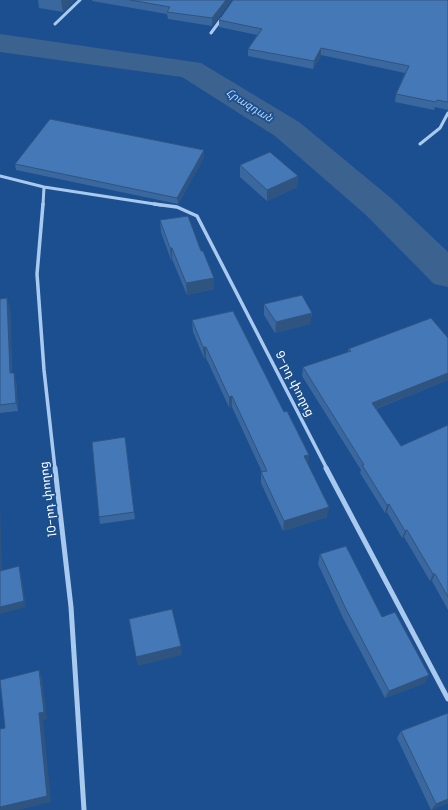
<!DOCTYPE html>
<meta charset="utf-8">
<style>
body{margin:0}
canvas{display:block;background:#1b4f8f}
</style>
<canvas width="448" height="810"></canvas>
<script>
const c = document.querySelector('canvas').getContext('2d');
c.lineJoin = 'round';
function toPath(rows) {
  const path = new Path2D();
  for (const r of rows) {
    path.moveTo(r[0], r[1]);
    for (let i = 2; i < r.length; i += 2) path.lineTo(r[i], r[i + 1]);
  }
  return path;
}
function paint(path, color) {
  c.fillStyle = color;
  c.fill(path, 'evenodd');
}
function stroke(path, color, width, dash) {
  c.strokeStyle = color;
  c.lineWidth = width;
  c.lineCap = dash ? 'butt' : 'round';
  c.setLineDash(dash || []);
  c.stroke(path);
}
function write(font, color, halo, rows, align = 'center') {
  c.font = font + ' Poppins,"Noto Sans Armenian",sans-serif';
  c.lineWidth = 3.5;
  c.setLineDash([]);
  c.textBaseline = 'middle';
  c.strokeStyle = halo;
  c.fillStyle = color;
  for (const [text, x, y, turn = 0] of rows) {
    c.save();
    c.translate(x, y);
    c.rotate((+turn || 0) * Math.PI / 180);
    c.textAlign = isNaN(turn) ? turn : align;
    if (halo) c.strokeText(text, 0, 0);
    c.fillText(text, 0, 0);
    c.restore();
  }
}
const river = toPath([
 [0,34,201,63,299,122,392,199,448,252,448,287,434,284,366,215,275,136,182,77,0,52,0,34]
]);
const minorFar2 = toPath([
 [55,24,80,0],
 [211,33,222,18],
 [420,144,440,128,448,113],
 [0,176,44,187,161,205],
 [43,205,44,187]
]);
const minorFar1 = toPath([
 [43,204,37,274,44,370,55,469],
 [154,204,177,207,197,216,327,469]
]);
const minor = toPath([
 [55,468,71,607,84,810],
 [326,468,448,699]
]);
const wall = toPath([
 [38,0,74,0,63,12,39,8],
 [92,0,231,0,212,26,168,19,167,14,92,1],
 [448,0,448,110,435,107,434,110,395,102,396,94,405,73,321,55,313,69,248,56,248,49,257,35,219,27,219,20],
 [204,150,204,157,178,204,16,170,15,164],
 [240,165,298,176,297,187,267,201,240,177],
 [160,220,201,251,214,278,214,289,187,295,172,259,171,260,161,232],
 [0,299,10,306,12,373,16,380,18,411,0,413],
 [264,304,312,313,310,324,275,333,264,315],
 [192,320,308,465,327,517,283,531,261,483,261,472,262,472,232,407,229,407,206,358,204,358,193,332],
 [448,338,448,380,376,409,401,446,448,425,448,610,432,581,430,581,404,537,402,538,387,512,385,513,360,473,361,470,302,376,303,367,348,352,348,349],
 [125,437,135,519,100,524,99,517],
 [320,554,382,617,425,683,385,698,343,618,318,564],
 [448,713,448,803,431,810,397,738,401,731]
]);
const shadedWall = toPath([
 [62,0,74,0,63,12,61,1],
 [226,0,231,0,212,26,212,18],
 [321,48,321,55,313,69,314,61],
 [204,150,204,157,178,204,177,198],
 [298,176,297,187,267,201,267,190],
 [170,248,172,248,172,259,171,260],
 [214,278,214,289,187,295,186,283],
 [7,298,10,306,12,381,10,373],
 [312,313,310,324,275,333,276,322],
 [203,347,206,347,206,358,204,358],
 [14,373,16,380,18,411,16,403],
 [448,373,448,380,370,411,372,403],
 [232,396,232,407,229,407,229,397],
 [309,455,308,465,304,456],
 [0,501,2,577,0,573],
 [389,504,387,512,385,513,387,505],
 [329,507,327,517,283,531,284,521],
 [407,530,404,537,402,538,405,531],
 [19,566,21,573,26,607,0,614,0,607],
 [433,574,435,574,432,581,430,581],
 [181,646,182,655,138,666,136,657],
 [39,670,42,678,47,719,43,720,51,802,18,810,0,810,0,807],
 [429,675,425,683,385,698,389,691],
 [448,799,448,803,431,810,436,804]
]);
const building = toPath([
 [130,0,226,0,212,18,167,12,170,7,130,0],
 [233,0,448,0,448,102,437,100,436,102,396,94,409,66,321,48,314,61,248,49,262,29,219,20,233,0],
 [50,119,204,150,177,198,15,164,50,119],
 [270,152,298,176,267,190,240,165,270,152],
 [188,216,201,251,203,251,214,278,186,283,172,248,170,248,160,220,188,216],
 [302,295,312,313,276,322,264,304,302,295],
 [7,298,10,373,14,373,16,403,0,405,0,299,7,298],
 [233,311,284,412,287,411,309,455,304,456,329,507,284,521,261,472,267,471,232,396,229,397,206,347,203,347,192,320,233,311],
 [431,318,448,338,448,373,372,403,401,446,448,425,448,597,435,574,433,574,407,530,405,531,389,504,387,505,362,465,364,465,303,367,351,351,348,349,431,318],
 [125,437,134,512,99,517,92,442,125,437],
 [346,546,382,617,395,612,429,675,389,691,346,609,320,554,346,546],
 [19,566,24,601,0,607,0,571,19,566],
 [172,609,181,646,136,657,129,619,172,609],
 [39,670,44,712,39,713,47,796,0,807,0,729,5,728,0,680,39,670],
 [448,713,448,799,436,804,401,731,448,713]
]);
const farWaternames = [
 ["Հրազդան",249,106,32]
];
const streetNames = [
 ["9-րդ փողոց",294,384,63],
 ["10-րդ փողոց",49,499,-97]
];
paint(river, '#3c6290');
stroke(minorFar2, '#a9c9ee', 3);
stroke(minorFar1, '#a9c9ee', 3.5);
stroke(minor, '#a9c9ee', 5);
paint(wall, '#3a679d');
paint(shadedWall, '#305480');
paint(building, '#4478b7');
stroke(building, '#305480', 1);
write('italic 11px', '#b5d3f5', '#1b4f8f', farWaternames);
write('12px', '#fff', '#1b4f8f', streetNames);
</script>
